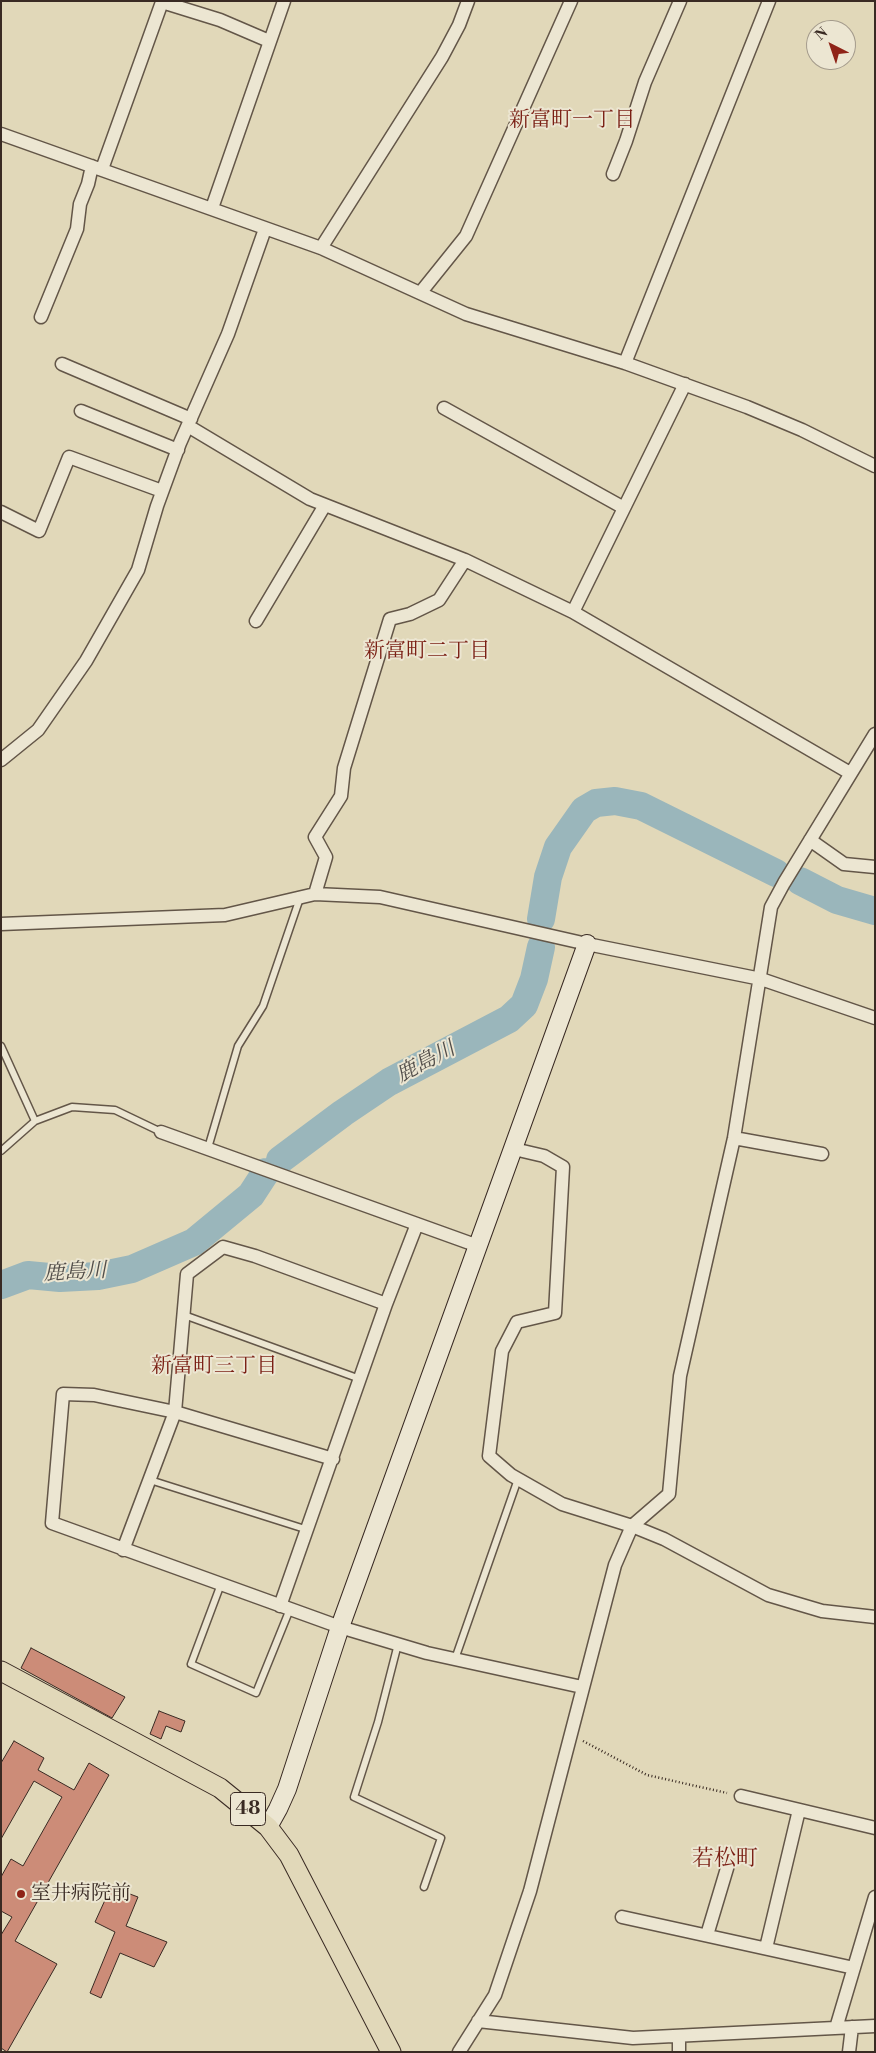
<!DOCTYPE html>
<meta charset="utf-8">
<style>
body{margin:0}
#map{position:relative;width:876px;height:2053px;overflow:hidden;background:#e1d8b9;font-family:"Libre Bodoni",serif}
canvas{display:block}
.frame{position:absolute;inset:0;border:2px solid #392a23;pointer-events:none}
.north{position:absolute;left:806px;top:20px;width:50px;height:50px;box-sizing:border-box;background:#ece6d2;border:1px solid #a49b8c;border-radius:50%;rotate:319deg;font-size:14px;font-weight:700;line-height:20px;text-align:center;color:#392a23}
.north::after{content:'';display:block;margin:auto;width:18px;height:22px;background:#8f2418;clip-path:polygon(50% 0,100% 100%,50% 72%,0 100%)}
</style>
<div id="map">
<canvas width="876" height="2053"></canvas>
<div class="frame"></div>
<div class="north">N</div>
</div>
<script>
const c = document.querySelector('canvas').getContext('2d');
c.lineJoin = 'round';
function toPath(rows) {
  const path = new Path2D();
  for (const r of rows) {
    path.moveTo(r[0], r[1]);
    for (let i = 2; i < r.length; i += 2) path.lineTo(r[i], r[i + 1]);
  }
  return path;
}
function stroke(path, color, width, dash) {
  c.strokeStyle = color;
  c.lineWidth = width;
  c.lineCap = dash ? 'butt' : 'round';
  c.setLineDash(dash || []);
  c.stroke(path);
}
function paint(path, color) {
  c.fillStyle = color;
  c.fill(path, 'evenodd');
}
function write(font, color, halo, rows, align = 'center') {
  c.font = font + ' "Libre Bodoni","Noto Serif JP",serif';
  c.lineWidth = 4;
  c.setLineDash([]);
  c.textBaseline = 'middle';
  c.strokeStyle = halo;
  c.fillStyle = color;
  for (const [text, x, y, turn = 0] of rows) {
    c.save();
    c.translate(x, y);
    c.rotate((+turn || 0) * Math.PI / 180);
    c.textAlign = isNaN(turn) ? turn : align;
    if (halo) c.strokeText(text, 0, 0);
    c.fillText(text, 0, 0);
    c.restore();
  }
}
const river = toPath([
 [800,881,837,900,875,911],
 [541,919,548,877,558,847,584,810,596,803,615,801,641,806,776,873],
 [280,1160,343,1113,389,1082,509,1019,524,1005,534,979,541,947],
 [1,1285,28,1275,60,1278,98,1276,132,1269,194,1242,251,1195,266,1172]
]);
const building = toPath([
 [31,1648,125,1697,112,1718,21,1668,31,1648],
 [159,1711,185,1721,181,1732,166,1726,161,1739,150,1734,159,1711],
 [14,1741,44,1758,38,1770,74,1790,89,1763,109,1775,15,1941,57,1964,7,2052,1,2048,1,1935,12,1917,1,1911,1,1877,11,1859,23,1866,62,1797,34,1781,1,1839,1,1763,14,1741],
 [111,1887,138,1897,126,1926,167,1942,154,1967,120,1953,101,1998,90,1993,115,1932,95,1922,111,1887]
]);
const path = toPath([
 [583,1741,647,1775,727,1793]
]);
const lane = toPath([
 [1,1046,35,1121],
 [208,1148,238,1046,263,1006,300,898],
 [1,1151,35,1121,72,1107,115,1110,161,1132],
 [184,1315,360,1379],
 [150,1480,308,1530],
 [221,1584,191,1664,256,1693,290,1609],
 [398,1644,378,1722,354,1797,441,1838,424,1887],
 [455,1659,518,1479]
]);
const street = toPath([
 [1,134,321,248,466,314,625,363,747,407,802,430,875,466],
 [102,169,162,2,220,20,269,41],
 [613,174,626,141,645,82,680,1],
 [212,208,284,1],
 [321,248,442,57,459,25,468,1],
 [421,292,466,236,571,1],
 [41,317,77,229,80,204,88,184,92,166],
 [625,363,769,1],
 [62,364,191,419],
 [444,408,624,508],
 [81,411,178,450],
 [188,426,310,499,465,560],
 [1,512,39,531,69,457,162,491],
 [573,612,685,384],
 [256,621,325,505],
 [1,760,38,730,86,661,138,570,157,506,180,443,228,334,265,229],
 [810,840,844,864,875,867],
 [315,894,326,857,315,837,341,796,344,768,390,619,410,614,439,600,465,560,573,612,850,773],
 [1,924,225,915,315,894,380,897,587,944,761,979,875,1018],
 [161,1132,478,1246],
 [734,1138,822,1154],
 [514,1149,544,1156,563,1167,555,1313,517,1322,502,1351,489,1456,511,1475,562,1504,632,1526,664,1539,768,1595,822,1611,875,1617],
 [333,1459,175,1412,94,1395,63,1394,52,1523,340,1627,427,1653,582,1687],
 [123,1550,175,1412,187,1274,223,1247,255,1256,386,1304],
 [280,1606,386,1304,417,1224],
 [741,1796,875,1828],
 [622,1917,854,1968],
 [707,1935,728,1865],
 [766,1948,799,1810],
 [478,2021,633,2038,875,2026],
 [836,2028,875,1897],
 [679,2036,679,2052],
 [459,2052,495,1995,530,1891,615,1565,632,1526,669,1494,680,1376,734,1138,771,907,784,883,875,734],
 [849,2052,852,2027]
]);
const secondary = toPath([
 [268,1827,278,1809,287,1789,340,1627,587,944]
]);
const primary = toPath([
 [1,1671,220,1788,268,1827,289,1855,391,2052]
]);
const markers = [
 [21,1894,5,"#8f2418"]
];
const shields = [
 [248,1809,35]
];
const shieldNames = [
 ["48",248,1809]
];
const poiNames = [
 ["室井病院前",31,1894]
];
const neighbourhoodNames = [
 ["新富町一丁目",572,121],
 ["新富町二丁目",427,652],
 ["新富町三丁目",214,1367]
];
const waterNames = [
 ["鹿島川",426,1063,-28],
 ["鹿島川",75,1273,-3]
];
const quarterNames = [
 ["若松町",725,1860]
];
stroke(river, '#9ab6bb', 28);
paint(building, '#cc8c78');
stroke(building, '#392a23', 1);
stroke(lane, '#635648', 9);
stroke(street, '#635648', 15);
stroke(secondary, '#392a23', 20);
stroke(primary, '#392a23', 21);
stroke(path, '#392a23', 2.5, [1, 2.5]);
stroke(lane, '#ece6d2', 6);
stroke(street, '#ece6d2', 12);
stroke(secondary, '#ece6d2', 18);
stroke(primary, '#e1d8b9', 19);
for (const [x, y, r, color] of markers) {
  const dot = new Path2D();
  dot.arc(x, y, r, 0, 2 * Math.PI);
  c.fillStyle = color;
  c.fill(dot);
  stroke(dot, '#ece6d2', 2);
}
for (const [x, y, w] of shields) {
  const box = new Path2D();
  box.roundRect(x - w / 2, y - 16.5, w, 33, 4);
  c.fillStyle = '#ece6d2';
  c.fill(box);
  stroke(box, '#392a23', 1);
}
write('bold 19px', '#392a23', null, shieldNames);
write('20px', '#392a23', '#ece6d2', poiNames, 'left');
write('21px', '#7a1f14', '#ece6d2', neighbourhoodNames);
write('italic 21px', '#514d49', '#ece6d2', waterNames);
write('22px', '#7a1f14', '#ece6d2', quarterNames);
</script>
